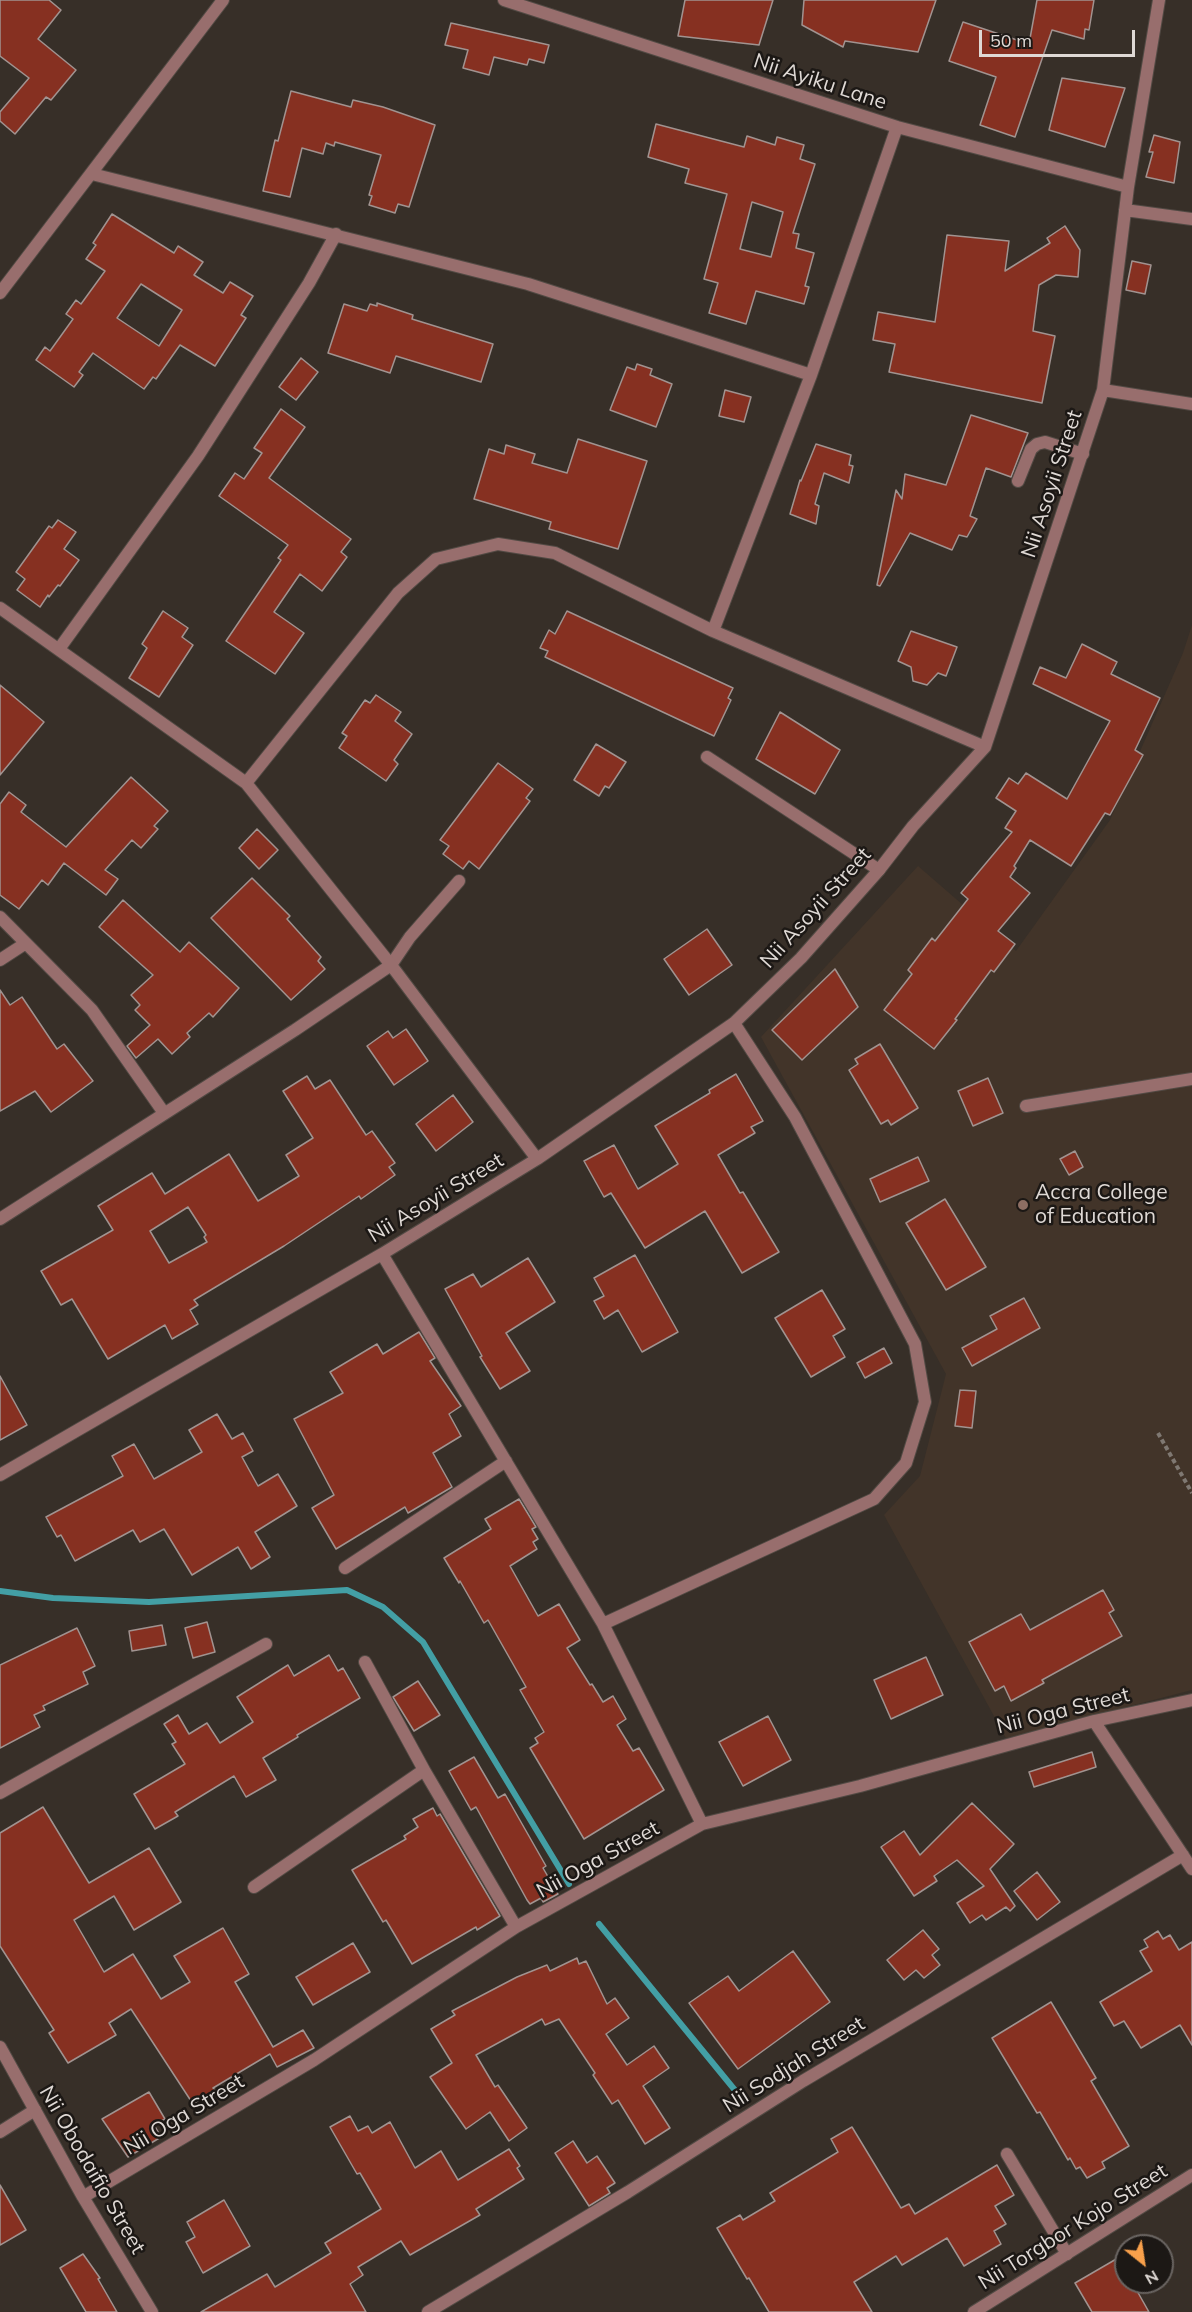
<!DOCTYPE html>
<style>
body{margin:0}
#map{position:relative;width:1192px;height:2312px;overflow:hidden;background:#372f28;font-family:Mulish,sans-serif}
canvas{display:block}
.north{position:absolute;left:1114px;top:2234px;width:60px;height:60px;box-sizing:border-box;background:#1c1815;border:2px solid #6a6562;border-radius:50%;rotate:150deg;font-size:16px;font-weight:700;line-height:24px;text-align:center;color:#dfd9d5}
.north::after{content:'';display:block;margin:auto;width:21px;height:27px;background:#f8a04b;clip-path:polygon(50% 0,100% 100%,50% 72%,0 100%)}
.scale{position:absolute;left:979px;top:30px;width:156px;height:27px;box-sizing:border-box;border:3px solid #dfd9d5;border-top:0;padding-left:8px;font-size:18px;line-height:21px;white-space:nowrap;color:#dfd9d5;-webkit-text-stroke:4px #1c1815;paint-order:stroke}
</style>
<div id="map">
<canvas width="1192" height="2312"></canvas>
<div class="north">N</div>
<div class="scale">50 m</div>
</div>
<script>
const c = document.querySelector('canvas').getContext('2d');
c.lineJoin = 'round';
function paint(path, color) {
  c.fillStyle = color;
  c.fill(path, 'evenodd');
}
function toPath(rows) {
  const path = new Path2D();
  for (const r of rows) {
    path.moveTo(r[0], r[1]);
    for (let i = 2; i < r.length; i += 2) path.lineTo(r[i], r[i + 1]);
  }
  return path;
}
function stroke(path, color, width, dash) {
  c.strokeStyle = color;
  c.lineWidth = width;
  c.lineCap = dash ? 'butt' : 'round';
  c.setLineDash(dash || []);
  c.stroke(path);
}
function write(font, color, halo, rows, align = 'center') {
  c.font = font + ' Mulish,sans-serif';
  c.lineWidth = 5;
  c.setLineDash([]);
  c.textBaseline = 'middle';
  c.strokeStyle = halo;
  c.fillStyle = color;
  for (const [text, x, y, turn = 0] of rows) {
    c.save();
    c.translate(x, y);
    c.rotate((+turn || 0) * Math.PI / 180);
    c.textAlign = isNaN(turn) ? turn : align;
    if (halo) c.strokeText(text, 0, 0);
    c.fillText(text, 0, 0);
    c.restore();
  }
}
const built = toPath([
 [1192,625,1192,1690,1006,1738,884,1515,920,1476,946,1374,761,1037,918,866,1016,951,1110,820,1183,653]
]);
const stream = toPath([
 [0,1591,53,1598,149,1602,347,1590,383,1607,423,1642,569,1884],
 [599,1924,743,2100]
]);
const building = toPath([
 [0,0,49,0,61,10,38,39,76,70,51,100,46,97,15,134,0,121,0,112,29,78,0,56,0,0],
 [685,0,773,0,759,45,678,36,685,0],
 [804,0,936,0,918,52,845,41,843,47,802,25,804,0],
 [1037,0,1094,0,1089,30,1085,29,1084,39,1052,30,1015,137,980,125,996,77,949,61,963,22,1029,44,1037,0],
 [451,23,549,45,544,63,529,59,527,65,494,57,489,75,463,68,468,50,445,45,451,23],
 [1062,78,1125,88,1105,147,1049,130,1062,78],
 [291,91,351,107,353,100,383,107,435,125,409,207,398,204,395,213,369,205,372,196,369,195,381,155,335,142,334,146,326,143,323,154,302,148,290,197,263,191,275,140,278,141,291,91],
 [656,124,744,147,747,136,775,145,777,137,804,145,800,159,815,164,793,233,799,234,796,248,814,253,805,286,809,287,804,304,756,291,746,324,709,313,718,283,704,279,727,194,685,183,689,169,648,157,656,124],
 [752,202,783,212,771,257,740,249,752,202],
 [1154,135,1180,142,1174,183,1146,177,1153,152,1149,152,1154,135],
 [112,214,174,253,178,246,203,262,194,275,223,293,230,282,253,296,241,315,246,318,215,366,180,345,156,379,153,377,144,389,93,353,79,372,83,375,74,387,36,360,45,347,50,351,73,319,66,314,76,300,81,304,105,271,86,259,96,245,93,243,112,214],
 [141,284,182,310,159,346,117,318,141,284],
 [1065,226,1080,250,1078,277,1056,275,1039,285,1033,331,1055,336,1042,403,889,372,895,344,873,340,878,312,935,322,947,235,1009,241,1005,271,1050,243,1047,238,1065,226],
 [1132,261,1151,265,1145,294,1126,290,1132,261],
 [377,303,413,315,412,319,493,344,481,382,396,356,390,373,328,353,344,304,367,311,370,304,377,306,377,303],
 [301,358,318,372,296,400,279,387,301,358],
 [637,364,652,369,650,375,672,384,656,427,610,410,627,367,635,370,637,364],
 [725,390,751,397,744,422,719,416,725,390],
 [281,409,305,427,269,478,351,539,341,552,347,557,322,591,300,574,274,612,304,633,275,674,226,641,281,560,278,558,288,545,219,496,235,473,244,479,262,453,254,448,281,409],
 [971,415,1028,433,1011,477,986,468,970,516,977,519,967,537,959,535,952,550,910,533,880,586,877,585,896,490,902,499,905,474,946,485,971,415],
 [578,439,647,461,618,549,549,529,551,522,474,499,489,449,504,454,506,445,535,454,532,463,567,473,578,439],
 [816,444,851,455,849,465,853,466,849,483,824,473,815,504,819,506,816,524,790,514,800,480,801,481,816,444],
 [58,520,76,532,64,549,79,560,60,586,58,585,49,597,48,595,40,607,17,590,25,579,16,572,49,526,52,528,58,520],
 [163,611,188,628,182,637,193,645,159,697,129,678,147,648,142,644,163,611],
 [567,611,733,688,728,698,731,700,714,736,545,657,548,651,540,648,549,630,555,634,567,611],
 [911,631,957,647,946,676,938,673,927,685,913,681,911,667,898,661,911,631],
 [1082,644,1117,662,1111,674,1160,698,1135,750,1143,755,1110,815,1105,813,1071,866,1030,840,1014,866,1016,868,1010,877,1030,893,998,931,1015,944,994,972,991,970,955,1019,957,1020,934,1049,884,1010,912,974,908,970,932,938,935,941,968,899,961,893,1012,832,1005,828,1016,811,996,798,1009,778,1018,784,1026,773,1067,799,1110,721,1033,684,1040,667,1066,678,1082,644],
 [0,685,44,722,0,775,0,685],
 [376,695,401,712,395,721,412,734,394,760,398,764,386,781,339,748,347,736,342,733,365,700,370,703,376,695],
 [780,712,840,750,815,794,756,759,780,712],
 [596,744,626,762,609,788,605,786,599,796,574,780,596,744],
 [498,763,533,789,526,798,530,801,479,869,469,861,463,869,443,854,449,846,440,840,498,763],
 [131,777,168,811,154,826,158,829,141,848,132,840,105,870,118,879,106,895,64,863,48,885,42,880,19,909,0,895,0,804,9,792,26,805,21,812,66,847,131,777],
 [257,829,278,850,259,869,239,848,257,829],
 [252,878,290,916,287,919,321,957,318,961,325,969,291,1000,211,918,252,878],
 [123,900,180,952,189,942,239,988,213,1017,209,1013,187,1033,190,1037,172,1054,158,1039,136,1058,127,1046,150,1025,135,1010,140,1005,131,995,153,975,99,927,123,900],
 [707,929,732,965,689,995,664,959,707,929],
 [835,969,858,1007,802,1060,772,1030,835,969],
 [0,990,10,1005,22,997,57,1049,64,1044,93,1081,51,1112,35,1091,0,1111,0,990],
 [406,1029,428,1061,394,1085,367,1046,388,1031,393,1038,406,1029],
 [880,1044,918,1108,891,1125,888,1120,881,1124,849,1070,858,1064,855,1059,880,1044],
 [736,1074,763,1121,751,1127,755,1133,718,1155,740,1193,743,1192,779,1252,742,1273,705,1211,645,1248,611,1193,604,1197,584,1161,614,1145,638,1189,678,1164,655,1126,710,1093,709,1090,736,1074],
 [307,1076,315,1089,330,1080,366,1135,372,1131,395,1163,389,1167,395,1175,361,1199,359,1196,284,1246,194,1300,198,1305,190,1310,198,1324,172,1339,165,1325,108,1359,72,1299,61,1305,41,1271,113,1230,98,1206,152,1173,165,1194,229,1154,258,1201,299,1176,286,1155,313,1138,283,1091,307,1076],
 [188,1207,206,1235,204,1237,207,1242,169,1263,150,1231,188,1207],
 [988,1078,1003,1113,973,1126,958,1091,988,1078],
 [453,1095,473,1122,436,1151,416,1124,453,1095],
 [1075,1151,1083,1167,1069,1175,1060,1159,1075,1151],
 [918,1157,929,1181,880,1202,870,1179,918,1157],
 [945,1199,986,1267,946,1290,906,1223,945,1199],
 [635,1255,678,1332,642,1352,618,1310,604,1319,594,1301,604,1296,594,1278,635,1255],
 [528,1258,555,1302,506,1333,530,1371,500,1389,480,1357,482,1356,445,1289,473,1274,481,1287,528,1258],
 [822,1290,845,1329,833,1336,845,1357,811,1377,775,1318,822,1290],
 [1024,1298,1040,1328,972,1366,962,1348,997,1329,990,1316,1024,1298],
 [419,1332,435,1358,430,1361,461,1406,449,1414,461,1436,433,1453,452,1487,408,1513,405,1507,336,1549,312,1508,334,1495,294,1419,343,1393,330,1372,377,1344,383,1354,419,1332],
 [884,1348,892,1363,865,1378,857,1363,884,1348],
 [0,1376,27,1425,0,1440,0,1376],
 [960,1390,976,1391,972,1428,955,1426,960,1390],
 [217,1414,232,1439,243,1433,253,1451,242,1457,258,1486,278,1474,297,1506,255,1532,270,1557,251,1569,238,1547,192,1575,164,1529,140,1542,133,1530,75,1561,61,1535,57,1537,46,1517,123,1476,112,1456,134,1444,154,1479,202,1452,189,1430,217,1414],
 [519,1499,536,1527,532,1529,538,1539,533,1542,537,1549,510,1566,538,1616,559,1604,580,1640,567,1648,590,1685,592,1684,603,1702,613,1696,626,1719,617,1725,633,1751,639,1748,664,1790,584,1839,530,1748,538,1743,535,1738,544,1732,520,1690,526,1687,488,1620,484,1623,460,1581,459,1583,444,1558,491,1529,485,1519,519,1499],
 [1103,1590,1114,1610,1109,1613,1122,1636,1042,1680,1044,1683,1011,1701,1004,1686,995,1691,969,1642,1021,1614,1030,1630,1103,1590],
 [207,1622,215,1652,193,1658,185,1628,207,1622],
 [162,1625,166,1645,132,1651,129,1631,162,1625],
 [77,1628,95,1666,83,1672,88,1684,43,1706,45,1710,34,1715,40,1727,0,1748,0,1665,77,1628],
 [329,1655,338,1671,343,1668,360,1698,297,1735,298,1737,263,1758,276,1780,246,1797,234,1776,175,1812,178,1816,155,1829,134,1794,185,1764,172,1744,176,1742,164,1724,178,1715,189,1734,207,1723,220,1743,253,1722,237,1697,288,1665,294,1676,329,1655],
 [926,1657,943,1695,891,1719,874,1680,926,1657],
 [418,1681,440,1715,414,1731,393,1697,418,1681],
 [768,1716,791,1760,743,1786,719,1742,768,1716],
 [1092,1752,1096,1767,1034,1787,1029,1772,1092,1752],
 [474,1757,498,1798,505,1794,546,1866,543,1868,558,1894,543,1902,541,1898,530,1904,527,1900,476,1807,471,1810,449,1771,474,1757],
 [972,1803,1014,1844,990,1869,1015,1906,1010,1911,1006,1907,986,1920,982,1915,970,1923,957,1903,984,1886,957,1860,934,1876,937,1881,914,1896,881,1847,904,1831,920,1855,972,1803],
 [43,1807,89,1883,149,1848,181,1902,134,1930,114,1896,74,1920,104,1972,133,1954,161,1999,190,1982,174,1956,223,1928,249,1974,235,1982,273,2047,303,2030,314,2048,277,2067,270,2054,213,2088,215,2090,193,2104,131,2009,109,2023,116,2035,68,2063,49,2033,54,2030,0,1946,0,1833,43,1807],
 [433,1808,437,1816,440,1814,500,1916,477,1930,476,1927,412,1964,386,1920,383,1922,352,1870,406,1839,404,1836,418,1827,413,1819,433,1808],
 [1037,1872,1060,1902,1037,1920,1014,1891,1037,1872],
 [923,1930,939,1949,932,1955,940,1965,924,1978,916,1970,904,1980,887,1960,923,1930],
 [1158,1931,1163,1939,1170,1935,1179,1950,1192,1942,1192,2045,1180,2025,1141,2048,1124,2021,1114,2026,1100,2002,1152,1971,1140,1951,1148,1947,1144,1940,1158,1931],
 [353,1943,370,1972,313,2005,296,1977,353,1943],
 [793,1951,830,2002,738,2069,689,2003,728,1976,739,1991,793,1951],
 [577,1958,579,1964,586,1961,607,2004,615,1998,629,2018,606,2034,627,2065,654,2046,669,2068,643,2086,670,2128,645,2144,618,2100,612,2104,593,2075,595,2073,559,2019,545,2025,542,2019,476,2055,495,2087,498,2085,527,2128,509,2141,490,2112,466,2129,430,2077,452,2063,431,2029,455,2015,452,2011,517,1977,547,1965,550,1971,577,1958],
 [1051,2002,1096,2078,1091,2081,1129,2146,1102,2162,1105,2168,1087,2178,1080,2167,1076,2169,1070,2158,1068,2160,1040,2112,1037,2113,992,2038,1051,2002],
 [149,2092,165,2119,154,2125,161,2137,128,2157,102,2119,149,2092],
 [350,2116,358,2131,368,2126,372,2133,390,2122,415,2168,441,2151,458,2180,509,2149,520,2166,517,2168,524,2179,476,2209,480,2215,410,2255,401,2241,358,2267,363,2275,350,2284,366,2312,201,2312,267,2274,275,2287,331,2253,325,2243,381,2209,360,2173,357,2174,330,2127,350,2116],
 [852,2127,901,2208,909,2204,915,2214,997,2165,1014,2195,995,2206,1006,2224,994,2231,1001,2244,964,2266,947,2238,902,2265,896,2256,854,2282,872,2312,769,2312,749,2278,747,2279,717,2228,740,2215,743,2220,775,2201,770,2193,838,2152,831,2139,852,2127],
 [573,2141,587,2163,597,2156,615,2183,607,2188,610,2193,589,2206,555,2153,573,2141],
 [0,2185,26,2230,0,2245,0,2185],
 [224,2200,250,2246,203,2273,186,2242,195,2237,187,2222,224,2200],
 [83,2254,100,2278,98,2279,117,2312,86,2312,60,2268,83,2254],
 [1118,2258,1126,2272,1126,2282,1132,2282,1149,2312,1092,2312,1075,2283,1118,2258]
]);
const path = toPath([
 [1158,1433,1192,1493]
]);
const lane = toPath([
 [1018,481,1031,449,1037,444,1045,442,1083,454],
 [707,757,879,870],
 [391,965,410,937,459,881],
 [1026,1106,1192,1079],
 [0,2132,35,2110],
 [1007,2154,1067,2254]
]);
const street = toPath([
 [504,0,897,127,1128,187],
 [92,174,528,284,811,375],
 [1125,210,1192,219],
 [0,293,223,0],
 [1103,390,1192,404],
 [0,608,246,783,391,965,537,1159],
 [713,631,811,375,897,127],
 [59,649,198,456,309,283,336,234],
 [246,783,398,593,436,559,498,544,555,553,713,631,985,747],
 [0,917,92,1010,164,1113],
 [0,960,26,943],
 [0,1219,295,1030,391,965],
 [382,1254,603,1624,702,1824],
 [0,1475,382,1254,537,1159,734,1023,801,958,879,870,913,826,985,747,1103,390,1128,187,1159,0],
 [345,1568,506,1461],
 [603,1624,874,1499,906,1463,925,1402,915,1344,795,1117,734,1023],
 [365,1662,424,1770],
 [1094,1721,1192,1869],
 [0,1793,266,1644],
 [254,1887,424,1770,516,1927],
 [0,2047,83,2197,152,2312],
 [83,2197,314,2060,516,1927,702,1824,860,1786,1094,1721,1192,1700],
 [428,2312,628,2192,803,2081,1183,1855],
 [974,2312,1192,2175]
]);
const markers = [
 [1023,1205,6,"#8d6e63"]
];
const streetNames = [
 ["Nii Ayiku Lane",820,82,18],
 ["Nii Asoyii Street",1052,484,-72],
 ["Nii Asoyii Street",816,908,-48],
 ["Nii Asoyii Street",436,1198,-31],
 ["Nii Oga Street",1063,1711,-14],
 ["Nii Oga Street",598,1860,-29],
 ["Nii Sodjah Street",794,2065,-32],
 ["Nii Oga Street",184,2115,-31],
 ["Nii Obodaifio Street",92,2170,60],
 ["Nii Torgbor Kojo Street",1073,2227,-32]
];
const poiNames = [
 ["Accra College",1035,1193],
 ["of Education",1035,1217]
];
paint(built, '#423429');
stroke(stream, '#439fa5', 6);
paint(building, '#863021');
stroke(building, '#a19390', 1.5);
stroke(lane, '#524a44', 14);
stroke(street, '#524a44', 14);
stroke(path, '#7f7872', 4, [4.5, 3]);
stroke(lane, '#986e6d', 12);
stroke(street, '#986e6d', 12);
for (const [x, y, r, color] of markers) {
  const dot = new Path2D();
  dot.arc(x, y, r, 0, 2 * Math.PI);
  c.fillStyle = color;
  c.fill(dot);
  stroke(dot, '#1c1815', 2);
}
write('21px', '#dfd9d5', '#1c1815', streetNames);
write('21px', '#dfd9d5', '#1c1815', poiNames, 'left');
</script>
